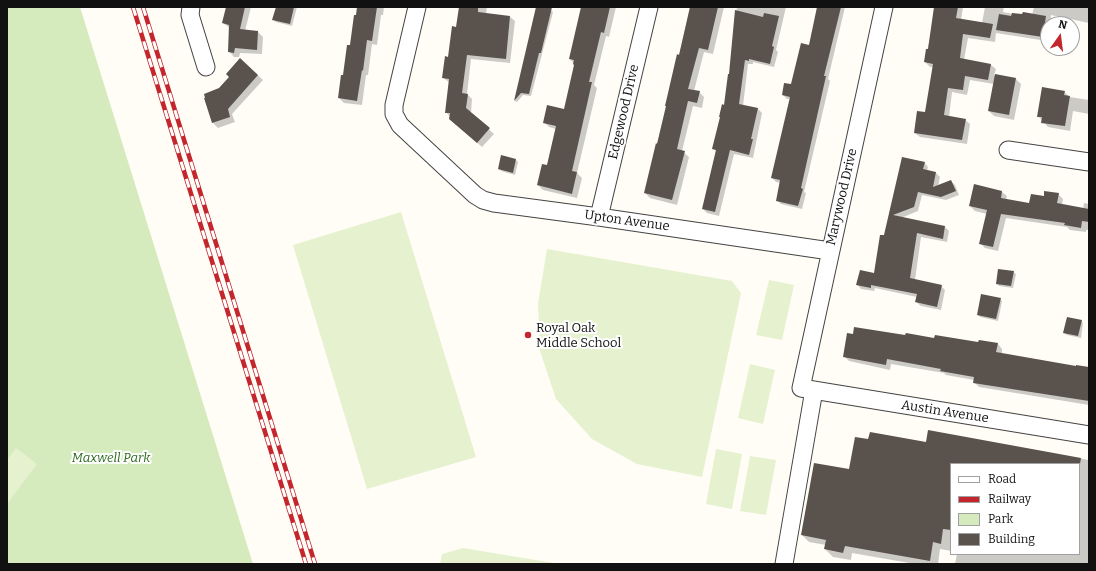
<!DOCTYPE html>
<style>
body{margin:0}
#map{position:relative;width:1096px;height:571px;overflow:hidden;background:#fffdf5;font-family:Bitter,serif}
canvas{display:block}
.frame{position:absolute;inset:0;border:8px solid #111;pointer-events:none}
.legend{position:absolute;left:950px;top:463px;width:130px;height:92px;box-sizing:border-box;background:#fff;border:1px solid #a0a0a0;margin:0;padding:5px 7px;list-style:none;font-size:12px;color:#111}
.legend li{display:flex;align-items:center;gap:8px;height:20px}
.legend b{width:20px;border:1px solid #a0a0a0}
.north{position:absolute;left:1040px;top:16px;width:40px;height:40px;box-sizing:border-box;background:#fff;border:1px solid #a0a0a0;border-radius:50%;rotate:14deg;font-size:11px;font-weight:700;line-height:16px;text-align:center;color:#111}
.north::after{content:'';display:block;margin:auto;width:14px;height:18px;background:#c4262e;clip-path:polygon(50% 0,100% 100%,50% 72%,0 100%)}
</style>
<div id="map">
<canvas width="1096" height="571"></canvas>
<div class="frame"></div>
<ul class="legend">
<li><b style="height:5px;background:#fff"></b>Road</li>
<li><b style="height:5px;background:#c4262e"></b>Railway</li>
<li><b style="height:11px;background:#d5ebbd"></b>Park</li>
<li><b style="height:11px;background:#5a524d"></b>Building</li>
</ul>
<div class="north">N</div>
</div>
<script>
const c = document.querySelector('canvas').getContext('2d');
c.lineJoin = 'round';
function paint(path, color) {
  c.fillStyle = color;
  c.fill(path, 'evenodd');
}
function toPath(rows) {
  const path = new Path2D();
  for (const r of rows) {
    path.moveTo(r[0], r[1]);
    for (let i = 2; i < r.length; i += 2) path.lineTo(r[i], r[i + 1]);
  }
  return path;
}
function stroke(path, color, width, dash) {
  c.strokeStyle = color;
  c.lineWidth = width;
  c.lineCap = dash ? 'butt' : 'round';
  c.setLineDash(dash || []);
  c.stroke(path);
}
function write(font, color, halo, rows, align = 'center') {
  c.font = font + ' Bitter,serif';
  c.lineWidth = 4;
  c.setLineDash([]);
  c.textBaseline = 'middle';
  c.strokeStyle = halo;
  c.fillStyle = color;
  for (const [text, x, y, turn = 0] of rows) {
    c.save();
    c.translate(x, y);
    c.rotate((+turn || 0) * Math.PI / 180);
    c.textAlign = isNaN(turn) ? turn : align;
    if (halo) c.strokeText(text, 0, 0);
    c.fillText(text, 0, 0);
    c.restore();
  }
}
const green = toPath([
 [7,7,80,7,253,564,7,564]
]);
const pitch = toPath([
 [401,212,476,457,367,489,293,245],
 [547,249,732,281,741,293,702,477,637,464,592,439,556,399,540,351,538,303],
 [769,280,794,285,782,340,756,335],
 [750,364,775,370,763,424,738,418],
 [16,448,37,464,7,504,7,460],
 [716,449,742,454,732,509,706,504],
 [750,456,776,460,766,515,740,511],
 [463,548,560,564,440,564,442,554]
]);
const shadow = toPath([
 [227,7,251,7,245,31,258,32,263,37,262,54,240,53,239,57,234,57,229,51,230,28,223,23],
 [277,7,297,7,292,26,276,22,274,20],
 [358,7,384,7,383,15,381,15,377,45,372,44,368,75,366,75,362,105,344,103,339,98],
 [460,7,487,7,486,14,510,17,515,21,510,63,471,59,467,94,472,99,471,113,494,134,482,147,455,123,446,112,449,82,443,78,457,28],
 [537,7,552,7,551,10,553,12,531,96,523,95,517,102,515,101],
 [587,7,616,7,609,37,606,36,594,85,597,88,577,173,582,178,577,198,543,190,538,185,547,166,556,129,549,127,544,122,565,110,575,65,570,59],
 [690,7,724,7,713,54,704,52,694,91,699,92,704,97,702,108,693,106,682,151,689,157,677,205,650,198,645,193,679,56],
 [737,7,786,7,776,50,778,52,774,67,753,62,753,64,748,64,743,106,758,109,762,113,753,158,734,154,719,216,707,213,703,209,716,151,713,148,725,106,730,75],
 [818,7,845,7,828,79,830,81,804,192,806,193,802,209,781,204,777,200,781,183,776,182,772,178,790,99,787,99,783,95,792,85,809,46],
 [936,7,963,7,961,20,982,23,985,7,1004,7,1003,12,1023,16,1032,15,1034,7,1089,7,1089,23,1051,15,1050,24,1048,24,1047,41,996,33,995,42,968,38,964,60,991,65,996,69,994,75,1016,79,1021,84,1014,120,994,116,989,111,994,84,970,80,967,95,952,92,949,117,965,120,970,124,967,144,920,137,915,133,926,113,933,67,930,67,925,62],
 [240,59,263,80,232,114,235,122,218,128,213,123,205,99,219,89,230,77],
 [1064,92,1070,97,1089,100,1089,114,1073,111,1070,131,1048,127,1038,116],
 [502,156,516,160,518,162,515,175,501,171,499,169],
 [903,158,924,162,928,167,927,171,936,173,940,177,938,186,951,181,955,185,959,195,946,200,922,195,918,211,901,218,945,227,949,231,947,242,921,237,915,280,941,286,945,290,941,310,921,306,916,302,917,297,875,288,874,291,861,289,857,284,875,274],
 [1002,192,1007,196,1006,200,1030,204,1045,197,1058,194,1063,199,1062,205,1083,209,1084,203,1089,204,1089,230,1086,230,1086,232,1070,230,1067,227,1006,218,998,251,985,248,980,243,987,214,975,211,970,206],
 [1013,272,1016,274,1013,288,999,286,997,284],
 [1000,299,1002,301,998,321,980,317,978,315],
 [1081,321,1083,323,1081,338,1067,335,1064,333],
 [935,339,998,344,1002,349,1002,354,1077,368,1089,368,1089,405,979,387,974,382,974,380,946,375,944,373,891,364,890,370,849,361,844,356],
 [929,432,1089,460,1089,564,955,564,957,554,1079,554,1079,464,951,464,951,551,940,549,938,564,915,564,852,553,851,560,833,557,825,549,826,545,809,542,802,535,850,470,869,440,927,443]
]);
const building = toPath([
 [226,7,245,7,240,29,258,31,257,50,235,48,234,53,228,52,229,25,222,23],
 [276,7,294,7,290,24,272,20],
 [357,7,377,7,372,41,367,40,363,71,362,70,357,101,338,98,341,75,343,75,347,45,350,45,354,15,356,15],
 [459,7,478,7,478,12,510,16,506,59,467,55,462,93,468,94,466,108,490,128,477,143,449,119,450,113,445,113,449,79,442,78,445,56,448,57,452,26,456,27],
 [536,7,552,7,541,53,539,53,529,94,521,93,514,101],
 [581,7,610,7,604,33,601,32,589,82,592,82,572,171,577,172,572,194,537,185,542,164,547,165,556,126,543,123,547,105,564,109,574,65,573,64,574,60,569,59],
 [690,7,718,7,708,50,699,48,688,89,700,91,697,103,688,101,677,149,685,151,672,200,644,193,656,143,657,144,666,106,665,106,677,54,679,55],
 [817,7,841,7,824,76,826,76,801,188,803,189,798,206,776,201,780,180,771,178,790,97,782,95,784,83,791,84,801,43,809,45],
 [934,7,958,7,956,18,993,24,990,38,963,34,960,58,991,64,988,80,965,76,963,90,948,88,944,115,966,119,962,140,914,133,917,111,925,112,933,64,924,62,926,49,928,49],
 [735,10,763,17,764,13,779,16,772,46,774,47,770,64,749,59,749,61,745,60,739,104,758,108,751,139,753,139,749,155,730,150,715,212,702,209,716,150,712,149,720,117,719,117,722,104,724,105,728,74,729,74],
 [1023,12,1046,16,1043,37,996,30,999,14,1011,16,1012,13,1022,14],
 [240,58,258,75,228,109,230,117,212,123,204,98,205,98,204,94,219,88,229,77,226,74],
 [995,74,1016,78,1009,115,988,111],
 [1042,87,1065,91,1064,95,1070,96,1065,126,1041,123,1042,117,1037,117],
 [501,155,516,159,513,173,498,169],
 [902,157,925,162,923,169,936,172,933,187,951,180,956,191,941,197,918,192,914,207,893,215,945,226,943,239,917,233,910,278,942,285,937,307,915,302,917,294,871,285,871,288,856,285,860,270,874,273,880,235,884,235],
 [974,184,1002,191,1001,198,1029,203,1031,194,1044,196,1044,191,1059,193,1057,203,1089,209,1089,222,1082,221,1081,228,1064,225,1065,223,1001,214,993,247,979,244,987,210,969,206],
 [998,269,1014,271,1011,286,996,284],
 [981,294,1001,298,996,319,977,315],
 [1067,317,1082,320,1078,336,1063,333],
 [854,327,905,335,906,333,934,338,935,335,978,342,979,340,998,343,996,352,1076,366,1076,365,1089,367,1089,401,973,383,974,377,940,371,941,369,887,359,886,365,843,357,847,333,853,334],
 [928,430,1081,458,1080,464,951,464,951,530,943,529,941,544,933,542,930,561,845,546,843,553,824,549,826,540,801,535,814,463,849,469,855,437,868,439,870,432,926,442]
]);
const minor = toPath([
 [191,7,190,15,206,67],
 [417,7,394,105,394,114,400,125,475,195,483,200,494,203,599,217,830,251],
 [884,7,801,388,1089,435],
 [1008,150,1089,162],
 [599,217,649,7],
 [784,564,814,390]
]);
const rail = toPath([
 [133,7,306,564],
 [143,7,315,564]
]);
const markers = [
 [528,335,4,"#c4262e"]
];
const streetNames = [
 ["Edgewood Drive",624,112,-77],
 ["Marywood Drive",842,197,-77],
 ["Upton Avenue",627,221,8],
 ["Austin Avenue",945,412,9]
];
const poiNames = [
 ["Royal Oak",536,328],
 ["Middle School",536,343]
];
const parkNames = [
 ["Maxwell Park",111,458]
];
paint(green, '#d5ebbd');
paint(pitch, '#e6f2cf');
paint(shadow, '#0003');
paint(building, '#5a524d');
stroke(minor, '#444', 19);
stroke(minor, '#fff', 17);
stroke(rail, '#c4262e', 4.5);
stroke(rail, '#fff', 3, [9]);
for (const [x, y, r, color] of markers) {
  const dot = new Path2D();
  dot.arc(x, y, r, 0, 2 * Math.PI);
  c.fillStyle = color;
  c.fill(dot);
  stroke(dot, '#fff', 1.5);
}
write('13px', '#111', '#fff', streetNames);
write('13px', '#111', '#fff', poiNames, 'left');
write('italic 13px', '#2f6b1f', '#fff', parkNames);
</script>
